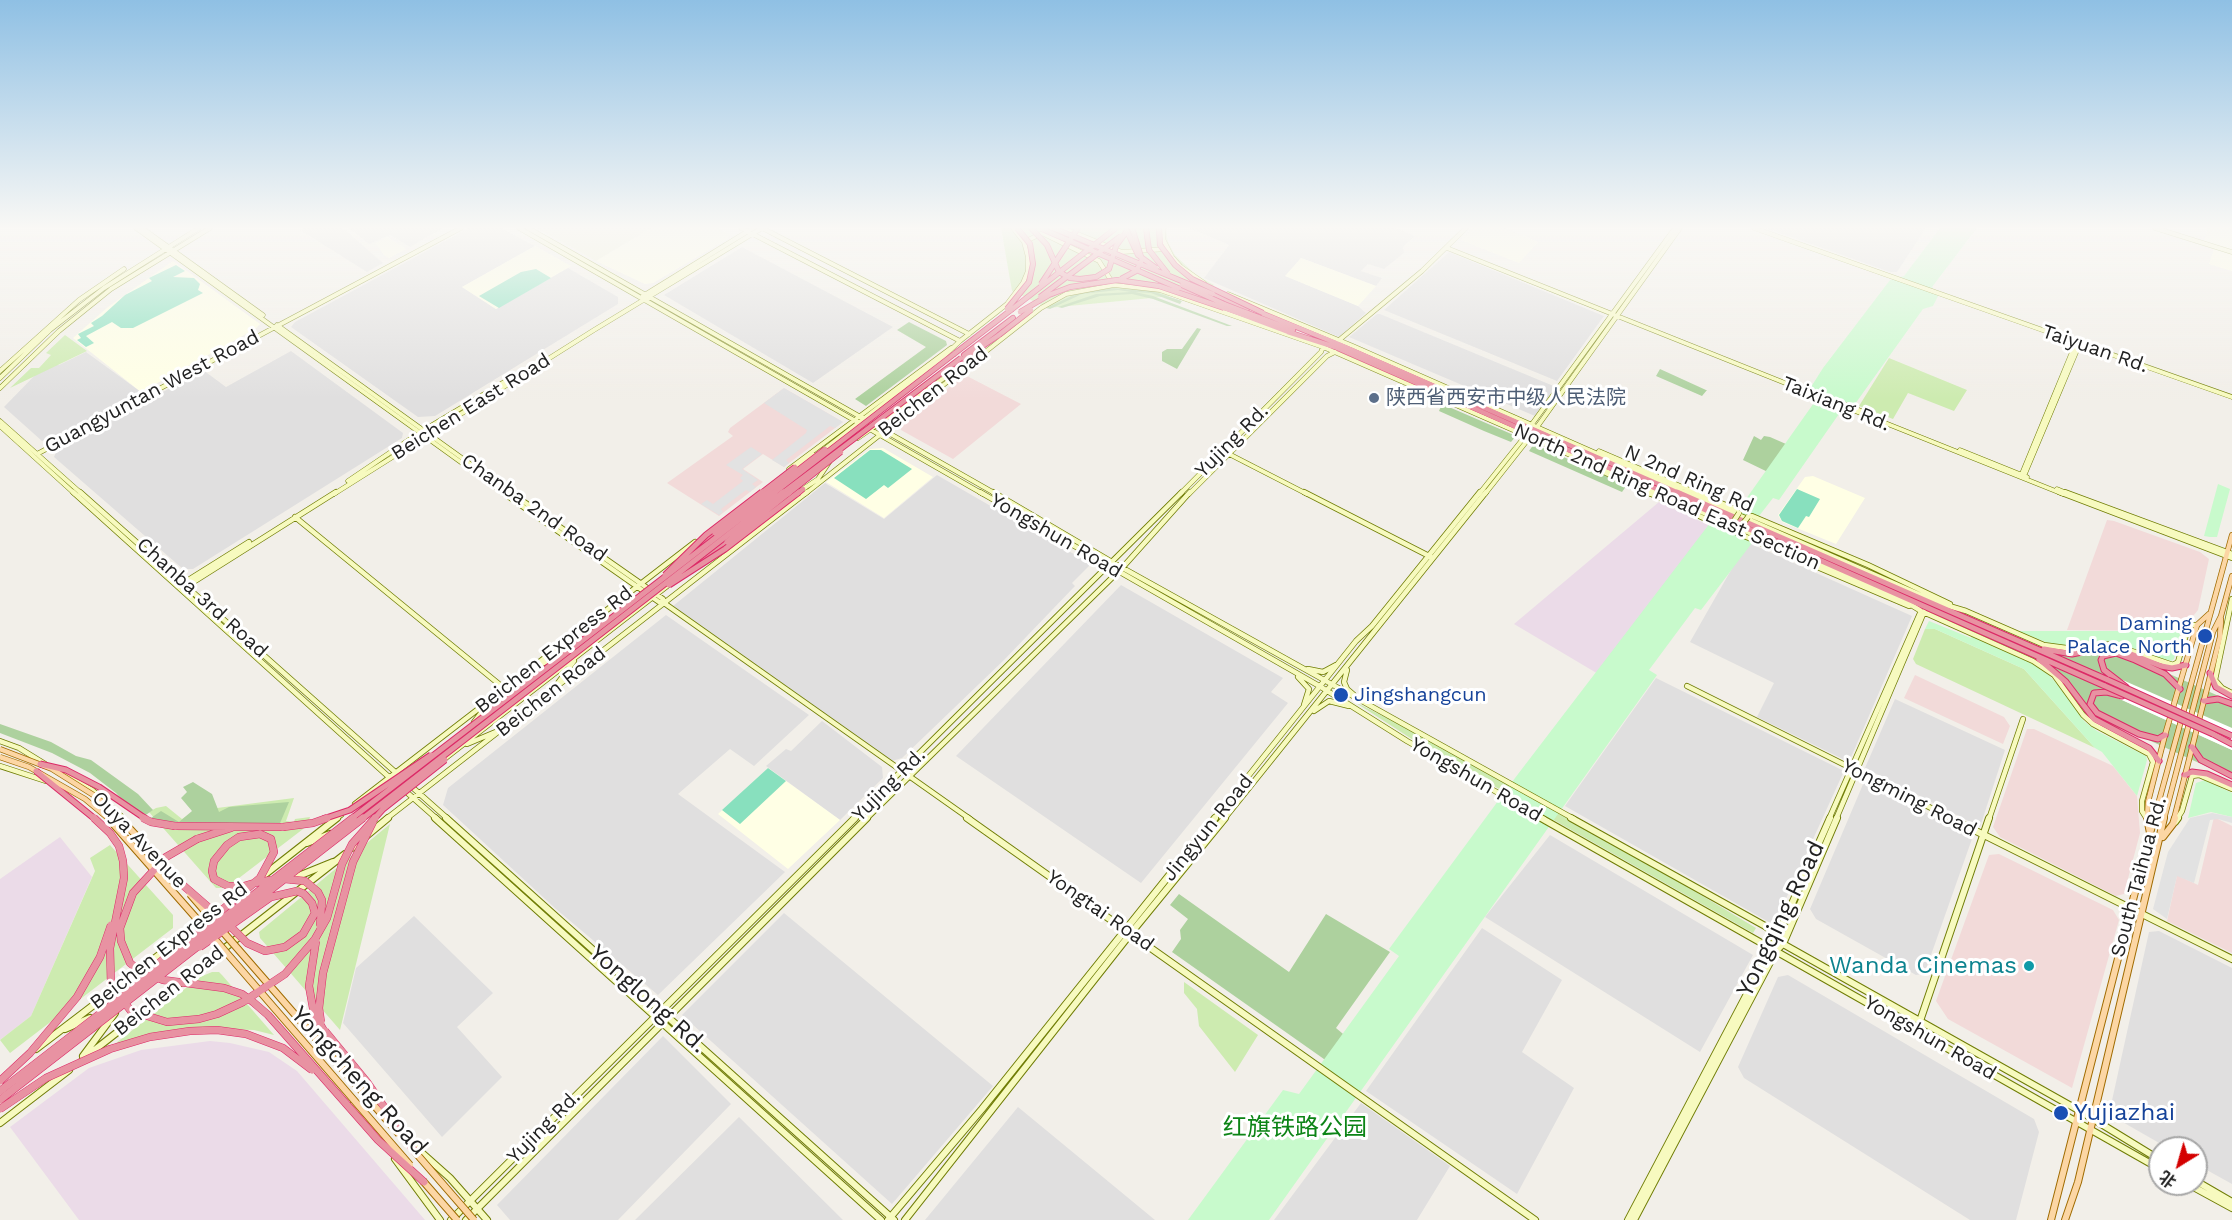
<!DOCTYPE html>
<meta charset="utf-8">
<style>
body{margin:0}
#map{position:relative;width:2232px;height:1220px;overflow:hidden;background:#f2efe9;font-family:"Work Sans","Noto Sans SC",sans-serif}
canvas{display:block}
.north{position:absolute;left:2148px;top:1136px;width:60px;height:60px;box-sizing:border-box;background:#fff;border:2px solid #a7a7a7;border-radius:50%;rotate:217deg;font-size:16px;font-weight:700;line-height:24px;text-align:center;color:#222}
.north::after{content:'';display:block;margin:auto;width:21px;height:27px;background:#d40000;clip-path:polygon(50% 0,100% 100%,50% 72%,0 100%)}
</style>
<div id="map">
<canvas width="2232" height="1220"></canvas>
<div class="north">北</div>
</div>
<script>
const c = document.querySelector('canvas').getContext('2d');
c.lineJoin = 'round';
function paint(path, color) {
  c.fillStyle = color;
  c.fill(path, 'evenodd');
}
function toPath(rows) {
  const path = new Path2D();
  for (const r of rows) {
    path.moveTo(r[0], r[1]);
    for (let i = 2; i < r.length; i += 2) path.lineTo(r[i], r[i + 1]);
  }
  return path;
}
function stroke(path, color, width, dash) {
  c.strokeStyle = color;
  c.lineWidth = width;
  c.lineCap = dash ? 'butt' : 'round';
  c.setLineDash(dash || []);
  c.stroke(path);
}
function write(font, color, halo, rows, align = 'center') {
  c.font = font + ' "Work Sans","Noto Sans SC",sans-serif';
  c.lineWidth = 6;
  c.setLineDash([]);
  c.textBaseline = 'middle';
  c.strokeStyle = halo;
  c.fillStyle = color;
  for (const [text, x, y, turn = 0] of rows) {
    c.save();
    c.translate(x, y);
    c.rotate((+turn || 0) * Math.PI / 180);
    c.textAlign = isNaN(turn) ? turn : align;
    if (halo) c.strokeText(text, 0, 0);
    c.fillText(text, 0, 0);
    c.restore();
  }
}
const residential = toPath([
 [304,228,343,228,383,263,367,272,300,230],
 [349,228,443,228,410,247,390,235,369,244],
 [469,228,501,228,535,246,462,287,496,309,568,268,618,297,618,304,435,416,418,417,291,327,295,322],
 [1190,228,1395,228,1415,236,1403,247,1404,253,1384,269,1368,264,1361,271,1382,278,1376,286,1301,258,1286,276,1358,306,1366,313,1339,337,1204,278,1229,245],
 [1766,228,1926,228,1897,272,1890,272],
 [742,247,893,327,813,383,664,295],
 [1449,252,1604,316,1557,381,1384,310],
 [1377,314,1380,314,1556,387,1535,416,1349,337],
 [291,351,403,433,402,438,193,569,183,569,54,457,57,450,203,370,226,387],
 [86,352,141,392,50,440,42,441,4,407,38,372,55,362,59,365],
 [937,475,1091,564,1072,583,1075,586,1004,660,902,758,892,761,673,606,825,483,884,519],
 [1747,542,1912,616,1849,762,1757,717,1774,683,1690,642],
 [1121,585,1283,678,1271,692,1288,703,1141,883,956,756],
 [666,615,809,715,754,766,730,749,678,794,785,872,658,995,556,909,443,805,448,788],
 [1656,678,1844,771,1774,925,1565,806],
 [1895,699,2005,750,1980,827,1865,768],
 [822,721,882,767,883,778,840,820,766,766,786,749,791,751],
 [1864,782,1973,836,1925,972,1922,974,1916,975,1816,919,1810,909],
 [1550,835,1753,955,1700,1052,1485,917],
 [784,913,993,1086,892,1204,682,1015],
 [414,916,493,993,457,1027,502,1077,442,1137,343,1023,356,968],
 [1482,928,1562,980,1522,1052,1574,1088,1517,1194,1366,1091],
 [2159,931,2232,968,2232,1184,2196,1164,2196,1148,2168,1148,2119,1120,2111,1105,2149,932],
 [1788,975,2034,1119,2039,1132,2016,1220,1970,1220,1744,1078,1738,1067,1778,977],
 [663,1036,731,1104,618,1220,510,1220,497,1205],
 [1361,1103,1450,1166,1417,1220,1274,1220],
 [1018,1107,1155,1220,925,1220],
 [739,1117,843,1220,635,1220]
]);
const commercial = toPath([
 [965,375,1021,404,953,459,901,430,901,425],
 [784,388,843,422,784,467,763,454,743,469,763,482,719,516,667,483,733,436,728,432,730,428],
 [2107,520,2114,521,2200,552,2209,559,2198,610,2181,631,2067,630],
 [1915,675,2004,717,2010,726,2003,744,1904,698],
 [2027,729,2034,729,2113,766,2137,796,2140,833,2124,894,2116,896,2000,837,1993,827],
 [2214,817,2232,826,2232,953,2167,921,2177,875,2198,885],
 [1999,854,2113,910,2119,920,2072,1088,1948,1019,1936,1001,1989,855]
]);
const industrial = toPath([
 [1659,502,1721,531,1610,681,1514,624],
 [60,837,92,877,31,1016,0,1040,0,879],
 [210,1041,230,1043,269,1052,297,1071,425,1220,79,1220,10,1127,89,1068,141,1050]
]);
const education = toPath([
 [651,228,717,228,729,234,727,239,653,283,645,284,596,261],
 [1472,228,1504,228,1538,242,1519,263,1461,240],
 [2208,228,2232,228,2232,249,2204,241],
 [387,237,406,249,389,258,384,255,376,243],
 [535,246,571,266,496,309,462,287],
 [2214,249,2232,254,2232,271,2209,264],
 [1301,258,1376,286,1358,306,1285,276],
 [173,261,260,324,255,329,141,392,73,338,108,307],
 [883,448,933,477,884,518,826,482,870,449],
 [1813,476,1865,498,1836,544,1782,522,1778,515,1805,477],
 [768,768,840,820,788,869,718,814]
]);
const farmland = toPath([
 [537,228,651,228,596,261]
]);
const grass = toPath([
 [1001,228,1166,228,1168,242,1175,255,1197,276,1214,285,1193,304,1172,296,1048,308,1012,291],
 [65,335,87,351,10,388,31,368,39,368,51,355,46,353],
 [1889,358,1967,390,1954,411,1908,393,1893,419,1859,406],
 [1925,629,1935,629,2024,669,2095,748,1916,664,1913,659],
 [1353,701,1423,736,1671,877,1756,928,1753,933,1418,743],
 [294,798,286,821,294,822,295,819,310,817,307,826,226,888,216,888,149,812,156,808,166,806,182,819,194,811],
 [390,824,340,1030,260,938,259,932],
 [110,845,173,915,173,928,10,1053,0,1040,31,1016,95,871,90,858],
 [212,972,219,972,222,975,274,1035,254,1030,190,1028,111,1047,200,977],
 [1184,982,1258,1035,1235,1072,1199,1026,1197,1009,1184,993]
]);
const forest = toPath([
 [1111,288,1152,291,1182,301,1180,304,1151,293,1135,292,1153,296,1232,326,1227,326,1153,299,1132,294,1100,296,1062,308,1058,307,1096,294,1131,292,1118,290,1082,294,1050,309,1046,308,1076,294],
 [909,322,946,341,947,345,866,406,855,399,926,347,897,330],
 [1197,328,1201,329,1177,369,1162,361,1162,352,1167,349,1182,349],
 [1660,369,1706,390,1707,390,1702,396,1656,376],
 [1442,404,1516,436,1511,442,1484,431,1439,411],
 [1754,436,1761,440,1764,436,1770,437,1786,444,1772,474,1743,460],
 [1534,444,1627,485,1622,492,1529,451],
 [2114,649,2232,702,2232,733,2053,653],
 [2048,664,2106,689,2111,695,2232,750,2232,778,2120,727,2119,731,2097,720,2064,677],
 [0,724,51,742,76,756,91,760,138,794,153,810,140,819,116,793,90,773,52,753,0,733],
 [193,782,212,794,219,812,229,807,289,802,278,828,166,825,148,820,161,811,179,822,192,811,181,798,187,792,183,787],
 [1179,894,1289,972,1326,914,1390,952,1336,1028,1349,1039,1331,1064,1172,952,1181,939,1180,930,1188,919,1170,905]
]);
const park = toPath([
 [1940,228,1977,228,1932,287,1938,296,1933,306,1923,309,1855,404,1841,411,1779,500,1773,498,1759,516,1752,543,1701,610,1695,608,1649,670,1657,675,1269,1220,1188,1220,1283,1090,1299,1094,1399,956,1389,949,1515,778,1710,523,1741,506,1816,400,1811,387,1823,368,1890,280,1904,276],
 [2218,484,2230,489,2217,537,2210,537,2204,536],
 [1929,621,1971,638,1972,636,2031,663,2048,674,2058,685,2085,722,2097,731,2146,756,2147,760,2137,796,2102,752,2095,748,2024,669,1935,629,1925,629],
 [2018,631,2181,631,2174,659,2171,661,2162,659,2116,642,2099,641,2064,646,2048,643],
 [2205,780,2232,793,2232,817,2211,812,2188,818,2196,783]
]);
const pitch = toPath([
 [176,265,185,271,173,277,194,278,200,284,198,290,203,293,133,328,121,328,112,322,86,336,94,343,86,347,77,340,81,338,78,334,94,326,91,323,102,316,125,295,152,281,149,278],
 [536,269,551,278,499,308,479,296,521,272],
 [870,450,881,450,912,469,888,488,884,485,866,499,834,478],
 [1797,489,1820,499,1809,517,1806,516,1798,528,1782,521,1779,515],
 [768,768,786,781,740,824,722,810]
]);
const parking = toPath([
 [784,388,843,422,835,428,830,426,786,460,789,463,784,467,772,460,806,433,807,430,764,403],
 [751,447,762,454,742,469,758,480,752,484,756,487,750,492,746,490,721,509,723,512,719,515,701,504,707,500,713,504,743,481,740,478,743,475,726,465],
 [2212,813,2232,817,2232,823,2218,819,2210,820,2194,883,2177,876,2167,919,2153,909,2168,852,2190,818]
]);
const pier = toPath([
 [2118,678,2232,728,2232,750,2111,695]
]);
const secondaryFar2 = toPath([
 [136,228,505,494],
 [142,228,263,315],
 [519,228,983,494],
 [528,228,996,494],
 [741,228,960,341,942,358,822,451],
 [762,228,969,334],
 [1063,228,1122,252,1166,249],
 [1163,228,1163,239,1172,257,1181,267,1204,283],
 [1754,228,2232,397],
 [2155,228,2232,252],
 [1044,234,1099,261,1112,282],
 [1026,241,1053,228],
 [1447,248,2063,494],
 [1228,294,1353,346,1689,494],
 [643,296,753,228],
 [277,325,512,494],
 [960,341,1007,304,1023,283,1028,271,1028,257,1024,242,1013,228],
 [1338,341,1422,271,1466,228],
 [0,371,79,300,124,269],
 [0,378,50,330,104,288,199,228],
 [0,388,59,331,111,289,210,228],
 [1837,401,1871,415],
 [0,421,82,494],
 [1532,424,1675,228],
 [0,426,75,494],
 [1537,427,1680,228],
 [858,438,957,369],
 [1960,450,2027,477],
 [1599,451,1699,494],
 [37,454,461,228],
 [1229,454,1307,494],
 [798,465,814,455],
 [789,469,951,348],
 [1601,471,1650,494],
 [2021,476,2077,340],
 [2024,476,2080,343],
 [348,481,419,433,511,378],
 [803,489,818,479,830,461],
 [2057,489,2069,494],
 [334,494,594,330,762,228],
 [805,494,1041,308,1066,294,1114,285,1160,290,1323,347,1659,494],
 [1180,494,1321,352,1323,347],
 [1189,494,1327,356,1335,352],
 [1479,494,1526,435],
 [1485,494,1530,437]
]);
const secondaryFar1 = toPath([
 [73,492,390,778],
 [80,492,448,819],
 [502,492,659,602,664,603,970,819],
 [510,492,663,599,664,603],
 [980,492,1321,687,1407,741,1544,819],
 [993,492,1112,562,1574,819],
 [1304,492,1431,557],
 [1647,492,1723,527,1730,527],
 [1656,492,1903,600,1921,611,2033,661,2054,675,2083,715,2093,724,2149,754,2153,762,2142,801,2142,811,2147,819],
 [1686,492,1939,603,1966,611,2044,645,2074,649,2111,644,2173,665,2178,662,2188,628,2190,625,2197,625],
 [1695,492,1735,509,1739,513],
 [2059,492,2232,558],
 [2065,492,2232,554],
 [295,517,505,689],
 [1748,517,1752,516,1868,565,1950,604],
 [1738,530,1737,533,1909,606],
 [182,584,249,542],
 [187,586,336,492],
 [2232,599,2215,680,2222,688,2232,693],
 [539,665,559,657],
 [1308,669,1323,672,1336,665],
 [1347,670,1344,682,1347,689,1354,695],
 [1298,677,1309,689,1304,705],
 [558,683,574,661],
 [1687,686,1953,819],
 [1314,711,1329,701,1349,706],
 [474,722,487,705],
 [0,741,19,748,45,764],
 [467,744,498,731],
 [443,760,671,583],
 [0,766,46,781],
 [55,769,92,790,121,816],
 [403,789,437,819],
 [355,804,695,542],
 [335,819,341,815],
 [386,819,807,492],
 [853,819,1182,492],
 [866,819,1123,567,1190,492],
 [1214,819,1356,641,1372,626,1480,492],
 [1224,819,1486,492],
 [1829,819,1921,611,1919,610],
 [1836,819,1924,612],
 [1989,819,2023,719],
 [2177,819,2182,811,2192,776,2199,775,2232,789]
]);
const secondary = toPath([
 [435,818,881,1220],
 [446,818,894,1220],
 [967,818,1535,1220],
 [1541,818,2160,1169],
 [1571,818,1765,926,1778,935,1783,944,2080,1111,2160,1160],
 [1950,818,2232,959],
 [2175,822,2178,818],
 [307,843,330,834],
 [352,848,388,818],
 [263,876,337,818],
 [291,879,333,862],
 [1920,1021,1989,818],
 [65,1029,90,1018],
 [36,1049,201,923],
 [83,1056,115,1013],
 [83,1059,345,854],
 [354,1104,382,1140],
 [0,1123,69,1070],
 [413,1145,450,1178,487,1220],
 [395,1159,440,1220],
 [2196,1181,2232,1202],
 [2188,1184,2232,1208],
 [451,1220,855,818],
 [466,1220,867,818],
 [888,1220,982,1109,1215,818],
 [905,1220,1131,933,1225,818],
 [1628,1220,1778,935,1830,818],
 [1634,1220,1776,951,1783,944,1837,818]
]);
const primaryFar1 = toPath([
 [2147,819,2148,802,2165,735,2197,625,2209,614],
 [2154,819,2232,535],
 [2164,819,2213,632,2221,616,2232,576],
 [2174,819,2220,637,2221,619]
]);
const primary = toPath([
 [2147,818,2150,833],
 [2163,837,2173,824,2175,818],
 [2051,1220,2154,818],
 [2065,1220,2078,1182,2164,818]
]);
const highwayFar2 = toPath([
 [1178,288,1202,299],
 [1213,294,1248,308],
 [1224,304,1293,330],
 [1222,307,1291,333],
 [1259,312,1336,343,1681,494],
 [1288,332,1335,347,1668,494],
 [954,354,1011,310],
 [964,355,1013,318],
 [956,364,999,335]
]);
const highwayFar1 = toPath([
 [1665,492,2105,686],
 [1677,492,2108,680],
 [695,549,715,533],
 [685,572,727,542],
 [2044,649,2072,654,2111,646,2161,666,2172,668,2186,665],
 [2039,659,2066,682,2094,719,2149,748,2159,761],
 [2210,673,2216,687,2232,696],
 [2126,687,2104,670,2101,660,2103,656,2116,653,2135,660,2165,674,2180,689],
 [2122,696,2107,692,2094,693,2090,704,2097,713,2139,734,2158,739,2165,735],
 [2204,701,2218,699,2232,704],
 [2213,734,2232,744],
 [2192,747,2201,760,2232,776],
 [2185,775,2192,772,2207,774,2232,785]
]);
const highway = toPath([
 [175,826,283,827],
 [197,839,231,828]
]);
const secondaryBridge = toPath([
 [1730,527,1739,513],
 [1738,530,1748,517]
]);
const primaryBridgeFar1 = toPath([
 [0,749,52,769,95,796,122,819],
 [0,757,29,767,85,799,109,819]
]);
const primaryBridge = toPath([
 [108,818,204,927],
 [120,818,178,881],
 [190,894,399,1134],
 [212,936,410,1165],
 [415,1152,474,1220],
 [423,1181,457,1220]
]);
const highwayBridgeFar2 = toPath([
 [1031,228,1047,245,1059,272,1070,278,1080,279,1096,277,1109,269,1116,246,1127,231],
 [1053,228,1213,294],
 [1146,228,1149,250,1168,274],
 [1159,228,1160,245,1175,265,1192,279,1263,313],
 [1042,229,1178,288],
 [1126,229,1138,255,1156,268],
 [1121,279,1136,271,1142,260,1132,228],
 [1041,284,1078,228],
 [1182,285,1224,304],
 [1040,297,1121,236],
 [1007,309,1029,282,1033,264,1030,244,1017,228],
 [1011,310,1116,228],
 [1020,312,1049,295,1070,287,1117,280,1159,286,1224,308],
 [999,335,1031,310],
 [760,494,795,467],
 [767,494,825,449],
 [773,494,954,354],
 [781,494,961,358],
 [788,494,841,452],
 [797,494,803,489]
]);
const highwayBridgeFar1 = toPath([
 [715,533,769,492],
 [727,542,790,492],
 [665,575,706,535,762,492],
 [669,585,725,549,799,492],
 [2108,680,2232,736],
 [2105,686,2213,734],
 [40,764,66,770,99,787,146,819],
 [36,771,95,819],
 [323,819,350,810,431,755],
 [351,819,775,492],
 [362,819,783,492],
 [374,819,383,809,445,760]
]);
const highwayBridge = toPath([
 [94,818,110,833,119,846,123,861,124,878,110,948,111,985,131,1011,167,1022,199,1019,217,1014,243,1002,285,974,315,939,327,918,342,864,352,844,375,818],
 [143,818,151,822,175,826],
 [283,827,313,823,327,818],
 [260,834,271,839,274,852,260,878,254,883,244,886,228,886,214,879,212,871,214,861,227,845,239,837,260,834],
 [197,839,166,857,133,893,120,928,121,941,130,963,141,972,163,980,224,988,242,994,253,1002,268,1015,378,1140,424,1182],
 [284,879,305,881,318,892,322,900,320,926],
 [177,880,230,926],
 [254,883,271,880],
 [297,891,304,894,312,903,315,913,303,934,285,947,265,951,247,943,230,926,271,897,297,891],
 [316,941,309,986,314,1014,326,1034],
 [200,947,230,926],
 [159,963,254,883],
 [321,1022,319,1008,323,973,353,862,373,822],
 [325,1031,367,1082,415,1152],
 [0,1081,30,1053,77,997,100,957,111,925],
 [0,1091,353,818],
 [0,1100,363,818],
 [0,1109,46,1078,110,1049,150,1037,190,1031,217,1030,246,1034,283,1048,312,1070]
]);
const markers = [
 [1374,398,6,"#5c6f8a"],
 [2205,636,8,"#1a4fb4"],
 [1341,695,8,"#1a4fb4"],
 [2029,966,6,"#0f9aa8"],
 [2061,1113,8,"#1a4fb4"]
];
const streetNames = [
 ["Taiyuan Rd.",2095,349,19],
 ["Guangyuntan West Road",152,392,-28],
 ["Beichen Road",933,392,-38],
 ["Taixiang Rd.",1836,404,22],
 ["Beichen East Road",471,407,-32],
 ["Yujing Rd.",1232,441,-45],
 ["N 2nd Ring Rd",1689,479,24],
 ["North 2nd Ring Road East Section",1667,497,24],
 ["Chanba 2nd Road",534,508,35],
 ["Yongshun Road",1056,536,30],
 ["Chanba 3rd Road",202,598,42],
 ["Beichen Express Rd",554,650,-38],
 ["Beichen Road",551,692,-38],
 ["Yongshun Road",1476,780,30],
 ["Yujing Rd.",889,785,-45],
 ["Yongming Road",1909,798,27],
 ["Jingyun Road",1208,828,-51],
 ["Ouya Avenue",139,840,46],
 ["South Taihua Rd.",2139,877,-75],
 ["Yongtai Road",1100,911,35],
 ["Beichen Express Rd",169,946,-38],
 ["Beichen Road",169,991,-38],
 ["Yongshun Road",1930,1038,30],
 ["Yujing Rd.",544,1127,-45]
];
const serviceNames = [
 ["陕西省西安市中级人民法院",1386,398]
];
const transitNames = [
 ["Daming",2192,624],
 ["Palace North",2192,647],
 ["Jingshangcun",1354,695,"left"]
];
const nearStreetnames = [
 ["Yongqing Road",1781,919,-64],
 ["Yonglong Rd.",648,999,42],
 ["Yongcheng Road",359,1081,48]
];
const nearCulturenames = [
 ["Wanda Cinemas",2017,966]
];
const nearTransitnames = [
 ["Yujiazhai",2074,1113]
];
const nearParknames = [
 ["红旗铁路公园",1295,1128]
];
paint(residential, '#e0dfdf');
paint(commercial, '#f2dad9');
paint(industrial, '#ebdbe8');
paint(education, '#ffffe5');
paint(farmland, '#eef0d5');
paint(grass, '#cdebb0');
paint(forest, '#add19e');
paint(park, '#c8facc');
paint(pitch, '#88e0be');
paint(parking, '#e2e2e2');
paint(pier, '#fff');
stroke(secondaryFar2, '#707d05', 5);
stroke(secondaryFar1, '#707d05', 6);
stroke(secondary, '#707d05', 8);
stroke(primaryFar1, '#a06b00', 6);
stroke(primary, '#a06b00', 8);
stroke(highwayFar2, '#dc2a67', 6);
stroke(highwayFar1, '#dc2a67', 7);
stroke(highway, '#dc2a67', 8);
stroke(secondaryFar2, '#f7fabf', 4);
stroke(secondaryFar1, '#f7fabf', 4.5);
stroke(secondary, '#f7fabf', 6);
stroke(primaryFar1, '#fcd6a4', 4.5);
stroke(primary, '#fcd6a4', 6);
stroke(highwayFar2, '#e892a2', 4.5);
stroke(highwayFar1, '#e892a2', 5);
stroke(highway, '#e892a2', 7);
stroke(secondaryBridge, '#707d05', 6, []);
stroke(primaryBridgeFar1, '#a06b00', 6, []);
stroke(primaryBridge, '#a06b00', 8, []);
stroke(highwayBridgeFar2, '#dc2a67', 6, []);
stroke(highwayBridgeFar1, '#dc2a67', 7, []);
stroke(highwayBridge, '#dc2a67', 8, []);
stroke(secondaryBridge, '#f7fabf', 4.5);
stroke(primaryBridgeFar1, '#fcd6a4', 4.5);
stroke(primaryBridge, '#fcd6a4', 6);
stroke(highwayBridgeFar2, '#e892a2', 4.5);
stroke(highwayBridgeFar1, '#e892a2', 5);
stroke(highwayBridge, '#e892a2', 7);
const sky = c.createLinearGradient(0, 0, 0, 399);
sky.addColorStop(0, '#8fc0e4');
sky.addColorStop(0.57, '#f9f8f5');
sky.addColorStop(1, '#f9f8f500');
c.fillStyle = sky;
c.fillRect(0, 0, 2232, 399);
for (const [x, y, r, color] of markers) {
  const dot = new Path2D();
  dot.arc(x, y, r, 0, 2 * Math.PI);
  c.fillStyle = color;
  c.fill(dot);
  stroke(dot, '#fff', 2);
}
write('20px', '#222', '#fff', streetNames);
write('20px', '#4e5e75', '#fff', serviceNames, 'left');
write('20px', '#164399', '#fff', transitNames, 'right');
write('24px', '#222', '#fff', nearStreetnames);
write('24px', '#0d838f', '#fff', nearCulturenames, 'right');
write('24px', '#164399', '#fff', nearTransitnames, 'left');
write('24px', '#0c8416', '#fff', nearParknames);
</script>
